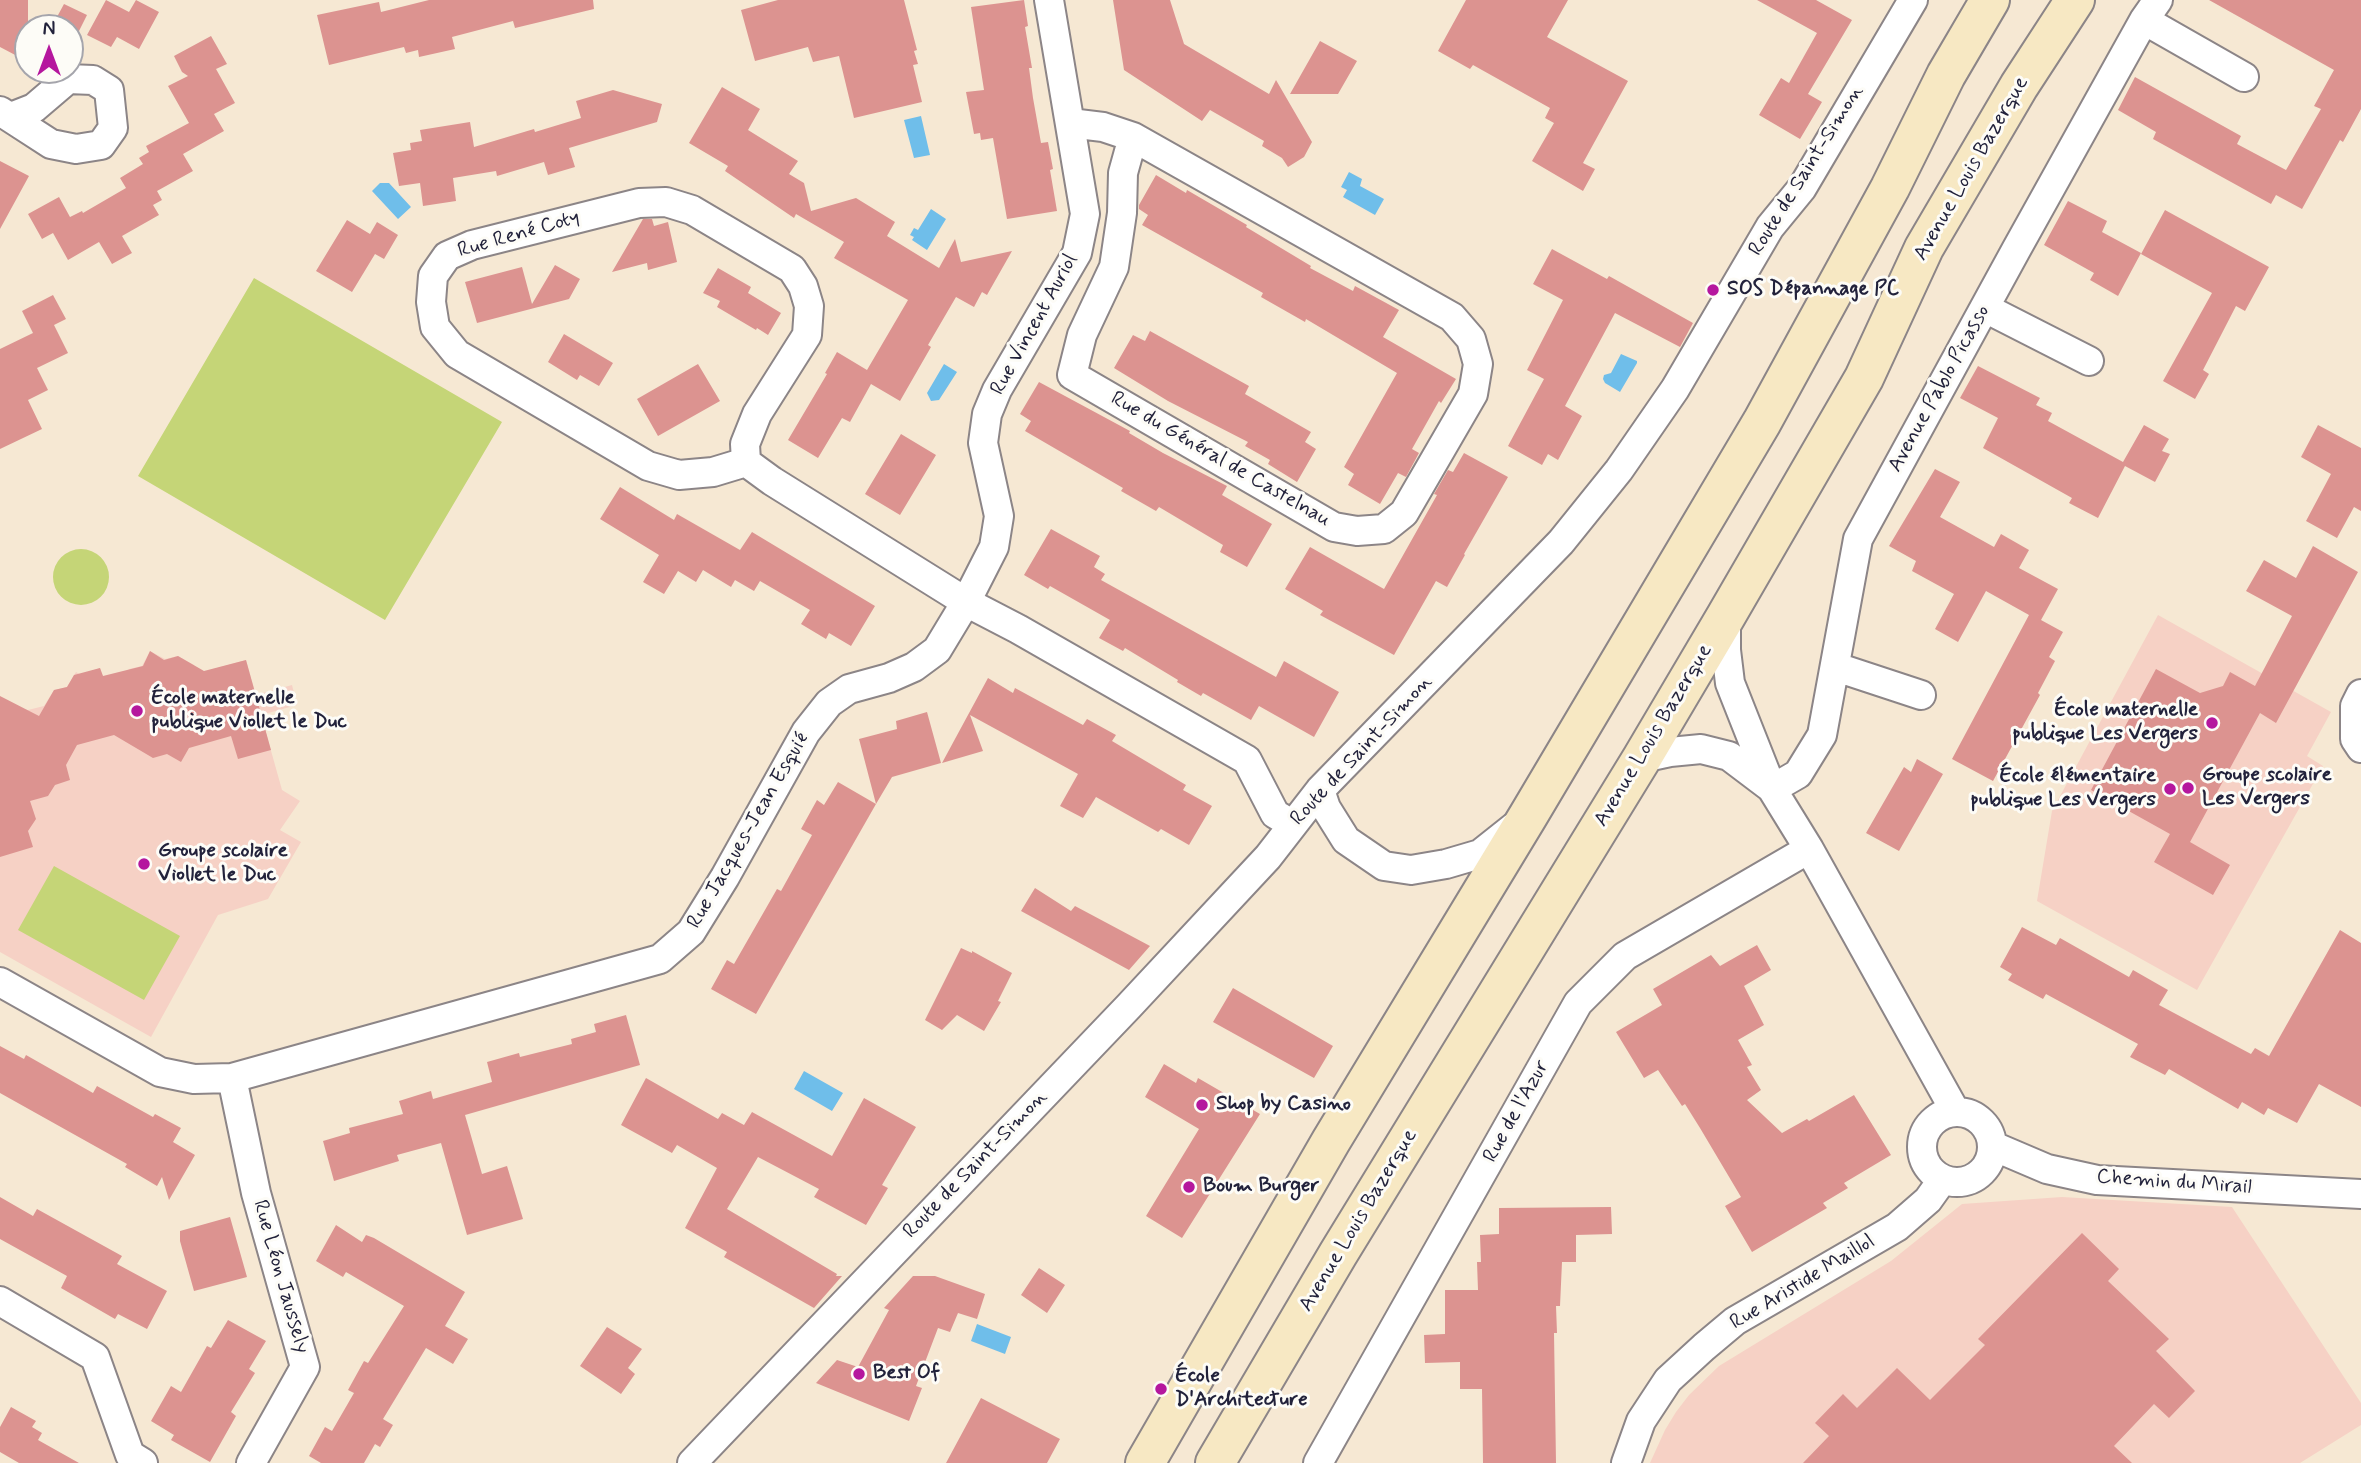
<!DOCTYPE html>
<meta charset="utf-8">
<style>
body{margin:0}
#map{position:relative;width:2361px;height:1463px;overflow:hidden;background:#f6e8d3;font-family:Mynerve,sans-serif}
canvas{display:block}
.north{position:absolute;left:14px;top:14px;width:70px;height:70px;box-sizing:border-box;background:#fdfcf7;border:2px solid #a5a5ac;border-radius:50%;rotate:0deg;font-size:19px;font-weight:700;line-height:28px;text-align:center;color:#22223b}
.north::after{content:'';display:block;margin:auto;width:24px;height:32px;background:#b5179e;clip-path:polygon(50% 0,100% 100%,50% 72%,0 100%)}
</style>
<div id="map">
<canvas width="2361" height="1463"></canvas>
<div class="north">N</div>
</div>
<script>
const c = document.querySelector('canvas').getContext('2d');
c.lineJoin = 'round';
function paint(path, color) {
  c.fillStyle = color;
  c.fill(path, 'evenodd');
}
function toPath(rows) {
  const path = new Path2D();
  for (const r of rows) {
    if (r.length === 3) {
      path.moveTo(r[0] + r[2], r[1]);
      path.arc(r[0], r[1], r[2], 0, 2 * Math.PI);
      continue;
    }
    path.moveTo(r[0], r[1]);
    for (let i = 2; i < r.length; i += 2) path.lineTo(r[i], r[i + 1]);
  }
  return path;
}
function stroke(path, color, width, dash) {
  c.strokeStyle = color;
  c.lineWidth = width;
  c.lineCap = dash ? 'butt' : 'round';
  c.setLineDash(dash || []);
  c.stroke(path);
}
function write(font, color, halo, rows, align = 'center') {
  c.font = font + ' Mynerve,sans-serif';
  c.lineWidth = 6;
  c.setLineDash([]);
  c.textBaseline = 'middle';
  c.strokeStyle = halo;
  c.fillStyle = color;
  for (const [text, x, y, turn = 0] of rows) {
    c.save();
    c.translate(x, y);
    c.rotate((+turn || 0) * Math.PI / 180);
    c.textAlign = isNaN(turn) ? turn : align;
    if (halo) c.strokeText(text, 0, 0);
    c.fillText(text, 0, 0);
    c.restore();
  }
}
const built = toPath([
 [2158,615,2331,712,2307,756,2323,766,2197,990,2037,901,2052,811],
 [150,651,165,659,178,656,194,665,199,684,222,704,213,669,246,660,256,695,292,685,297,705,261,715,282,790,300,801,280,830,301,842,268,899,218,915,151,1037,0,952,0,705,28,710,44,706,54,690,67,687,76,672,89,680,88,672,100,668,103,677,119,685,129,669,142,666],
 [2062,1197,2232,1207,2361,1403,2361,1425,2300,1463,1650,1463,1665,1430,1676,1412,1689,1395,1719,1366,1891,1261,1962,1204]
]);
const green = toPath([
 [254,278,502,422,385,620,138,476],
 [81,577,28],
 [54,866,180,936,144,1000,18,930]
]);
const water = toPath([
 [921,116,930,155,914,158,904,120],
 [1349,172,1362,179,1360,186,1384,199,1375,215,1343,197,1347,190,1341,187],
 [380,183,389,183,411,207,398,219,372,191],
 [931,209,946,219,927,250,912,240,914,237,910,235,914,228,918,230],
 [1621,354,1637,361,1637,363,1620,392,1605,383,1603,379,1604,375,1611,373],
 [944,364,957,372,939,400,931,401,927,393],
 [804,1071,843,1093,832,1111,794,1089],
 [977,1324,1011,1337,1005,1354,971,1341]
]);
const building = toPath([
 [0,0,28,0,28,40,19,57,0,47],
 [106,0,129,12,136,0,159,12,139,49,117,37,111,47,87,35],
 [429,0,593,0,594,9,515,28,513,21,452,37,455,49,419,57,418,50,406,53,404,47,329,65,317,15,379,2,381,12],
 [778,0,904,0,917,50,914,51,918,64,913,65,922,102,854,118,839,56,813,62,808,47,755,61,741,10],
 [1024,0,1028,26,1025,27,1032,68,1029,68,1033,98,1041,143,1048,142,1053,169,1050,170,1057,211,1007,219,993,138,981,140,980,133,974,134,966,92,984,90,971,7],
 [1113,0,1170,0,1184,44,1269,94,1276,80,1312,142,1304,157,1288,167,1282,158,1262,146,1264,141,1210,110,1202,121,1124,70],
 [1466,0,1568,0,1547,37,1628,81,1583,163,1595,169,1583,191,1532,161,1554,123,1545,118,1550,108,1473,65,1470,69,1438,51],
 [1757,0,1816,0,1852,20,1808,94,1822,102,1800,139,1759,115,1781,78,1789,83,1817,33],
 [2209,0,2361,0,2361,109,2343,142,2340,140,2302,209,2276,195,2271,204,2153,139,2156,132,2118,110,2135,77,2241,136,2237,144,2286,170,2321,109,2314,106,2334,70],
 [64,4,87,15,72,45,70,28,51,28],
 [211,36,227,64,216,69,235,103,214,114,224,131,183,154,193,171,157,191,162,200,153,205,159,215,122,236,132,253,112,264,99,242,68,260,53,233,42,239,28,214,59,197,70,217,82,211,83,213,126,188,120,178,143,164,139,158,149,152,146,146,189,123,168,86,188,76,182,72,174,56],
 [1320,41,1357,61,1338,94,1290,94],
 [722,87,760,109,748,130,798,161,789,174,804,183,811,211,856,198,895,222,887,236,939,268,955,239,961,262,1012,251,987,295,982,292,974,307,956,297,928,345,931,347,900,401,871,384,850,422,842,418,818,458,788,440,827,374,825,373,837,352,867,370,908,300,834,258,844,242,796,214,794,218,725,171,728,166,689,143],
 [613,90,662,104,657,122,569,148,575,167,548,175,544,162,497,176,496,171,453,178,456,201,423,206,420,183,399,186,393,153,411,150,410,143,422,141,420,130,470,122,474,147,534,129,535,132,581,118,576,101],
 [0,161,29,176,0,229],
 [1156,175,1186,193,1187,190,1247,225,1246,227,1311,266,1310,268,1353,291,1355,286,1399,310,1383,337,1456,379,1441,403,1439,401,1412,449,1419,453,1406,477,1398,473,1380,504,1348,485,1354,474,1344,467,1397,373,1306,319,1305,322,1261,297,1263,293,1142,225,1148,215,1139,209,1139,205],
 [2068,201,2107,221,2102,232,2141,253,2118,296,2090,280,2094,273,2044,245],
 [2165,210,2269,267,2245,311,2236,306,2203,370,2209,374,2195,399,2163,381,2212,293,2141,254],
 [643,219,652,219,654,226,668,222,677,262,648,270,647,263,612,272],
 [347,220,370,234,377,222,398,235,384,259,375,254,352,292,316,271],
 [1552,249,1607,279,1609,276,1693,323,1680,347,1615,313,1565,406,1582,416,1558,460,1548,454,1542,465,1508,446,1544,379,1527,370,1563,300,1533,284],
 [555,265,580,279,569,299,477,323,465,282,522,267,532,304],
 [718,268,751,287,748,293,781,313,768,335,757,328,756,330,717,307,720,301,703,293],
 [53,295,66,319,54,325,68,353,37,368,48,390,28,400,42,429,0,449,0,349,33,333,22,311],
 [1150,331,1249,386,1245,394,1311,432,1305,442,1316,449,1297,482,1268,464,1270,460,1245,446,1248,442,1168,401,1114,368,1133,335,1145,341],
 [564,334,613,363,599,386,580,375,577,380,548,362],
 [698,364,720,401,658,436,637,399],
 [1978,366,2040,398,2036,405,2052,413,2048,421,2123,462,2144,425,2169,439,2162,451,2170,454,2155,482,2125,466,2098,518,2069,503,2072,498,1983,448,1998,418,1960,398],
 [1039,382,1130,431,1129,433,1163,453,1227,486,1222,495,1272,524,1247,567,1220,552,1223,545,1159,507,1156,511,1121,491,1123,488,1025,431,1031,421,1020,414],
 [2318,425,2361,448,2361,511,2354,507,2337,538,2306,521,2331,474,2301,457],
 [901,434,936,455,900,515,865,494],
 [1464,453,1508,477,1464,554,1465,555,1447,587,1436,581,1394,655,1320,615,1323,611,1285,589,1310,547,1384,589,1437,495,1434,494,1448,470,1453,472],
 [1935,469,1960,482,1940,517,1994,547,2001,534,2029,550,2019,568,2058,589,2041,620,2063,632,2049,657,2055,661,2038,693,2040,695,1993,781,1952,759,2029,615,1986,591,1958,642,1935,629,1954,594,1912,571,1916,561,1889,546],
 [620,487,674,520,677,514,740,550,752,532,875,606,851,646,829,633,826,639,801,624,810,610,760,581,754,591,735,580,731,587,703,570,696,582,678,571,664,594,643,582,659,555,600,519],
 [1051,529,1100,556,1094,567,1105,574,1101,580,1276,677,1284,661,1339,692,1314,737,1259,706,1251,720,1203,693,1201,696,1177,682,1178,680,1125,648,1123,651,1099,638,1110,620,1050,586,1048,589,1024,575],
 [2313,546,2358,572,2276,723,2260,713,2190,842,2230,865,2213,895,2154,862,2170,834,2091,790,2156,669,2200,693,2223,686,2230,672,2255,686,2292,616,2246,591,2264,560,2296,578],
 [150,651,164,660,178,656,204,671,246,660,271,750,238,759,231,736,189,748,181,762,167,754,153,758,114,735,77,745,66,765,70,780,55,785,48,796,30,801,36,819,28,831,33,847,0,857,0,696,39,716,54,690,67,687,74,675,100,668,103,676,143,666],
 [988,678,1013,693,1015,688,1083,725,1087,719,1116,735,1112,741,1186,785,1183,790,1212,806,1189,845,1161,829,1158,832,1096,797,1083,818,1060,806,1078,774,970,715,983,751,942,763],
 [927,712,941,763,892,777,876,804,859,739,897,729,896,721],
 [1917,759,1943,774,1899,851,1866,833,1904,767,1911,772],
 [838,782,876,804,756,1014,711,989,727,960,734,964,777,889,781,891,812,835,801,829,817,800,824,805],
 [1035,888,1071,911,1075,906,1150,946,1129,970,1021,911],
 [2022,927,2056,945,2060,938,2129,977,2133,970,2168,990,2159,1005,2251,1054,2255,1048,2269,1056,2340,930,2361,943,2361,1107,2319,1084,2297,1123,2268,1108,2264,1115,2242,1102,2238,1109,2169,1069,2165,1075,2130,1057,2138,1044,2046,994,2043,999,2008,980,2012,974,2000,967],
 [1757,945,1771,970,1744,986,1764,1025,1738,1040,1752,1065,1747,1067,1761,1090,1747,1100,1782,1133,1807,1119,1809,1121,1854,1095,1891,1155,1844,1183,1848,1188,1823,1203,1827,1208,1752,1252,1725,1206,1741,1197,1700,1128,1685,1104,1682,1106,1658,1070,1644,1078,1616,1032,1662,1005,1653,989,1711,955,1720,966],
 [961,948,972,953,972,951,1012,973,998,1001,1001,1002,984,1031,957,1015,942,1030,925,1020],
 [1233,988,1333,1046,1314,1078,1213,1022],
 [626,1015,640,1065,465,1115,482,1174,507,1166,523,1219,467,1235,441,1143,397,1155,399,1161,334,1181,323,1141,350,1133,349,1128,403,1114,399,1101,431,1091,433,1099,492,1082,487,1062,519,1053,520,1057,572,1044,571,1039,596,1032,594,1024],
 [0,1046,24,1059,26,1055,93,1093,97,1086,153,1117,155,1114,181,1128,173,1142,195,1155,169,1200,162,1177,157,1186,125,1167,127,1164,0,1093],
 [1164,1064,1196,1083,1198,1078,1260,1114,1182,1238,1146,1216,1199,1129,1145,1097],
 [646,1078,718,1119,722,1113,744,1125,752,1112,832,1156,864,1098,916,1127,882,1185,888,1188,866,1225,814,1197,819,1189,758,1157,727,1209,837,1274,836,1276,842,1276,814,1308,724,1257,727,1252,685,1228,717,1168,677,1145,672,1153,621,1125],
 [0,1197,33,1216,37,1209,122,1256,117,1264,167,1291,147,1329,118,1314,115,1319,61,1288,67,1276,0,1239],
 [1611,1207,1612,1234,1576,1235,1576,1262,1562,1262,1560,1306,1556,1306,1557,1333,1554,1333,1556,1463,1483,1463,1482,1389,1460,1389,1460,1362,1425,1363,1424,1335,1445,1334,1445,1290,1478,1290,1477,1262,1481,1262,1480,1235,1499,1234,1499,1208],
 [230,1217,247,1277,194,1291,180,1241,180,1231],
 [336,1225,362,1242,366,1235,374,1238,465,1292,445,1326,468,1339,453,1364,426,1348,383,1419,393,1425,380,1447,375,1444,364,1463,321,1463,309,1456,325,1427,332,1431,354,1393,348,1390,364,1361,368,1363,404,1306,346,1272,343,1277,316,1261],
 [2082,1233,2119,1269,2108,1281,2169,1339,2156,1351,2195,1391,2169,1418,2154,1404,2114,1446,2132,1463,1803,1463,1829,1436,1815,1423,1843,1394,1857,1408,1897,1368,1930,1400,1985,1345,1978,1339],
 [1039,1268,1065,1285,1047,1313,1021,1295],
 [913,1276,935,1276,985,1294,977,1319,958,1313,950,1332,938,1328,916,1386,922,1388,909,1421,816,1383,837,1360,858,1367,889,1310,884,1308],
 [228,1320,266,1341,249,1369,255,1373,231,1412,236,1416,210,1462,171,1440,174,1435,151,1421,171,1386,181,1392,207,1346,211,1348],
 [607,1327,642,1349,628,1368,635,1374,621,1394,580,1366],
 [981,1398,1060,1439,1047,1463,946,1463],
 [11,1407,36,1421,32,1427,42,1433,38,1440,79,1463,19,1463,0,1452,0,1427]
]);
const minor = toPath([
 [2144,20,2244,77],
 [0,111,51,144,76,149,101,145,113,128,109,90,93,80,68,79,34,108,11,117],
 [1070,123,1103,127,1133,137,1452,317,1471,339,1478,364,1473,394,1404,513,1384,529,1357,531,1334,527,1072,375,1082,335,1114,267,1122,213,1123,173,1133,137],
 [1985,308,2089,361],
 [746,462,713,472,679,475,648,466,457,354,435,327,431,302,433,276,447,256,472,245,639,203,666,202,692,210,792,269,803,286,809,306,807,335,757,414,745,444,746,462,772,481,966,602,994,547,999,516,983,443,987,414,997,390,1077,253,1085,214,1049,0],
 [1726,616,1726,650,1730,683,1772,789,1809,849,1955,1111],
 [1836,667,1921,695],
 [2361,694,2355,706,2355,739,2361,748],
 [1642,758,1670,752,1701,749,1729,756,1770,787],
 [1772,789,1798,774,1822,735,1858,539,2016,250,2144,20,2158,0],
 [1320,790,1326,808,1346,840,1384,866,1411,870,1446,864,1480,854,1514,827],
 [0,982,160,1072,194,1079,232,1078,660,959,691,932,725,877,806,732,829,703,849,689,889,678,914,667,937,650,966,602,1018,629,1247,760,1275,814,1292,824],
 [232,1078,256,1193,305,1367,251,1463],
 [1957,1147,35],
 [1993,1146,2047,1169,2097,1180,2361,1194],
 [0,1301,95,1357,130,1455,143,1463],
 [692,1463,1129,1006,1268,857,1320,790,1561,542,1619,470,1675,389,1770,227,1802,188,1913,0],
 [1318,1463,1578,1003,1625,956,1809,849],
 [1626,1463,1641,1421,1668,1380,1704,1347,1735,1321,1897,1227,1928,1200,1943,1179]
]);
const secondary = toPath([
 [1145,1463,1331,1141,1528,816,1762,422,1890,188,1946,75,1990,0],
 [1215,1463,1338,1254,1642,758,1726,616,1864,378,1924,248,2019,86,2075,0]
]);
const markers = [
 [1713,290,7,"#b5179e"],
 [137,711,7,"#b5179e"],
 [2212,723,7,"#b5179e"],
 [2188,788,7,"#b5179e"],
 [2170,789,7,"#b5179e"],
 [144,864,7,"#b5179e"],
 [1202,1105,7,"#b5179e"],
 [1189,1187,7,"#b5179e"],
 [859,1374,7,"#b5179e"],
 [1161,1389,7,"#b5179e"]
];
const streetNames = [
 ["Avenue Louis Bazerque",1972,169,-60],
 ["Route de Saint-Simon",1807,171,-58],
 ["Rue René Coty",519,235,-16],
 ["Rue Vincent Auriol",1035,325,-61],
 ["Avenue Pablo Picasso",1940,389,-61],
 ["Rue du Général de Castelnau",1220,460,30],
 ["Avenue Louis Bazerque",1654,736,-59],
 ["Route de Saint-Simon",1362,751,-47],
 ["Rue Jacques-Jean Esquié",749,831,-60],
 ["Rue de l'Azur",1517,1112,-61],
 ["Route de Saint-Simon",976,1165,-46],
 ["Chemin du Mirail",2174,1183,4],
 ["Avenue Louis Bazerque",1359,1221,-59],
 ["Rue Léon Jaussely",280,1277,74],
 ["Rue Aristide Maillol",1803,1283,-31]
];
const poiNames = [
 ["SOS Dépannage PC",1727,290],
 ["École maternelle",151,699],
 ["publique Viollet le Duc",151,723],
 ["École maternelle",2198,711,"right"],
 ["publique Les Vergers",2198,735,"right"],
 ["Groupe scolaire",2202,776],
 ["Les Vergers",2202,800],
 ["École élémentaire",2156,777,"right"],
 ["publique Les Vergers",2156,801,"right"],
 ["Groupe scolaire",158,852],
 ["Viollet le Duc",158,876],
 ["Shop by Casino",1216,1105],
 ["Boum Burger",1203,1187],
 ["Best Of",873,1374],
 ["École",1175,1377],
 ["D'Architecture",1175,1401]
];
paint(built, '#f6d1c5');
paint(green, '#c5d577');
paint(water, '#6fbeea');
paint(building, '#dc9390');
stroke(minor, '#8c8587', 32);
stroke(secondary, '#8c8587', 42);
stroke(minor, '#fff', 28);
stroke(secondary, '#f7e8c3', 38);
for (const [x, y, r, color] of markers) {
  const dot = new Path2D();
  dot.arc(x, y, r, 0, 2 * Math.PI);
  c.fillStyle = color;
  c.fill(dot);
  stroke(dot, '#fdfcf7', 2.5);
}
write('21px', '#22223b', '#fdfcf7', streetNames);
write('bold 21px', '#22223b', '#fdfcf7', poiNames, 'left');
</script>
